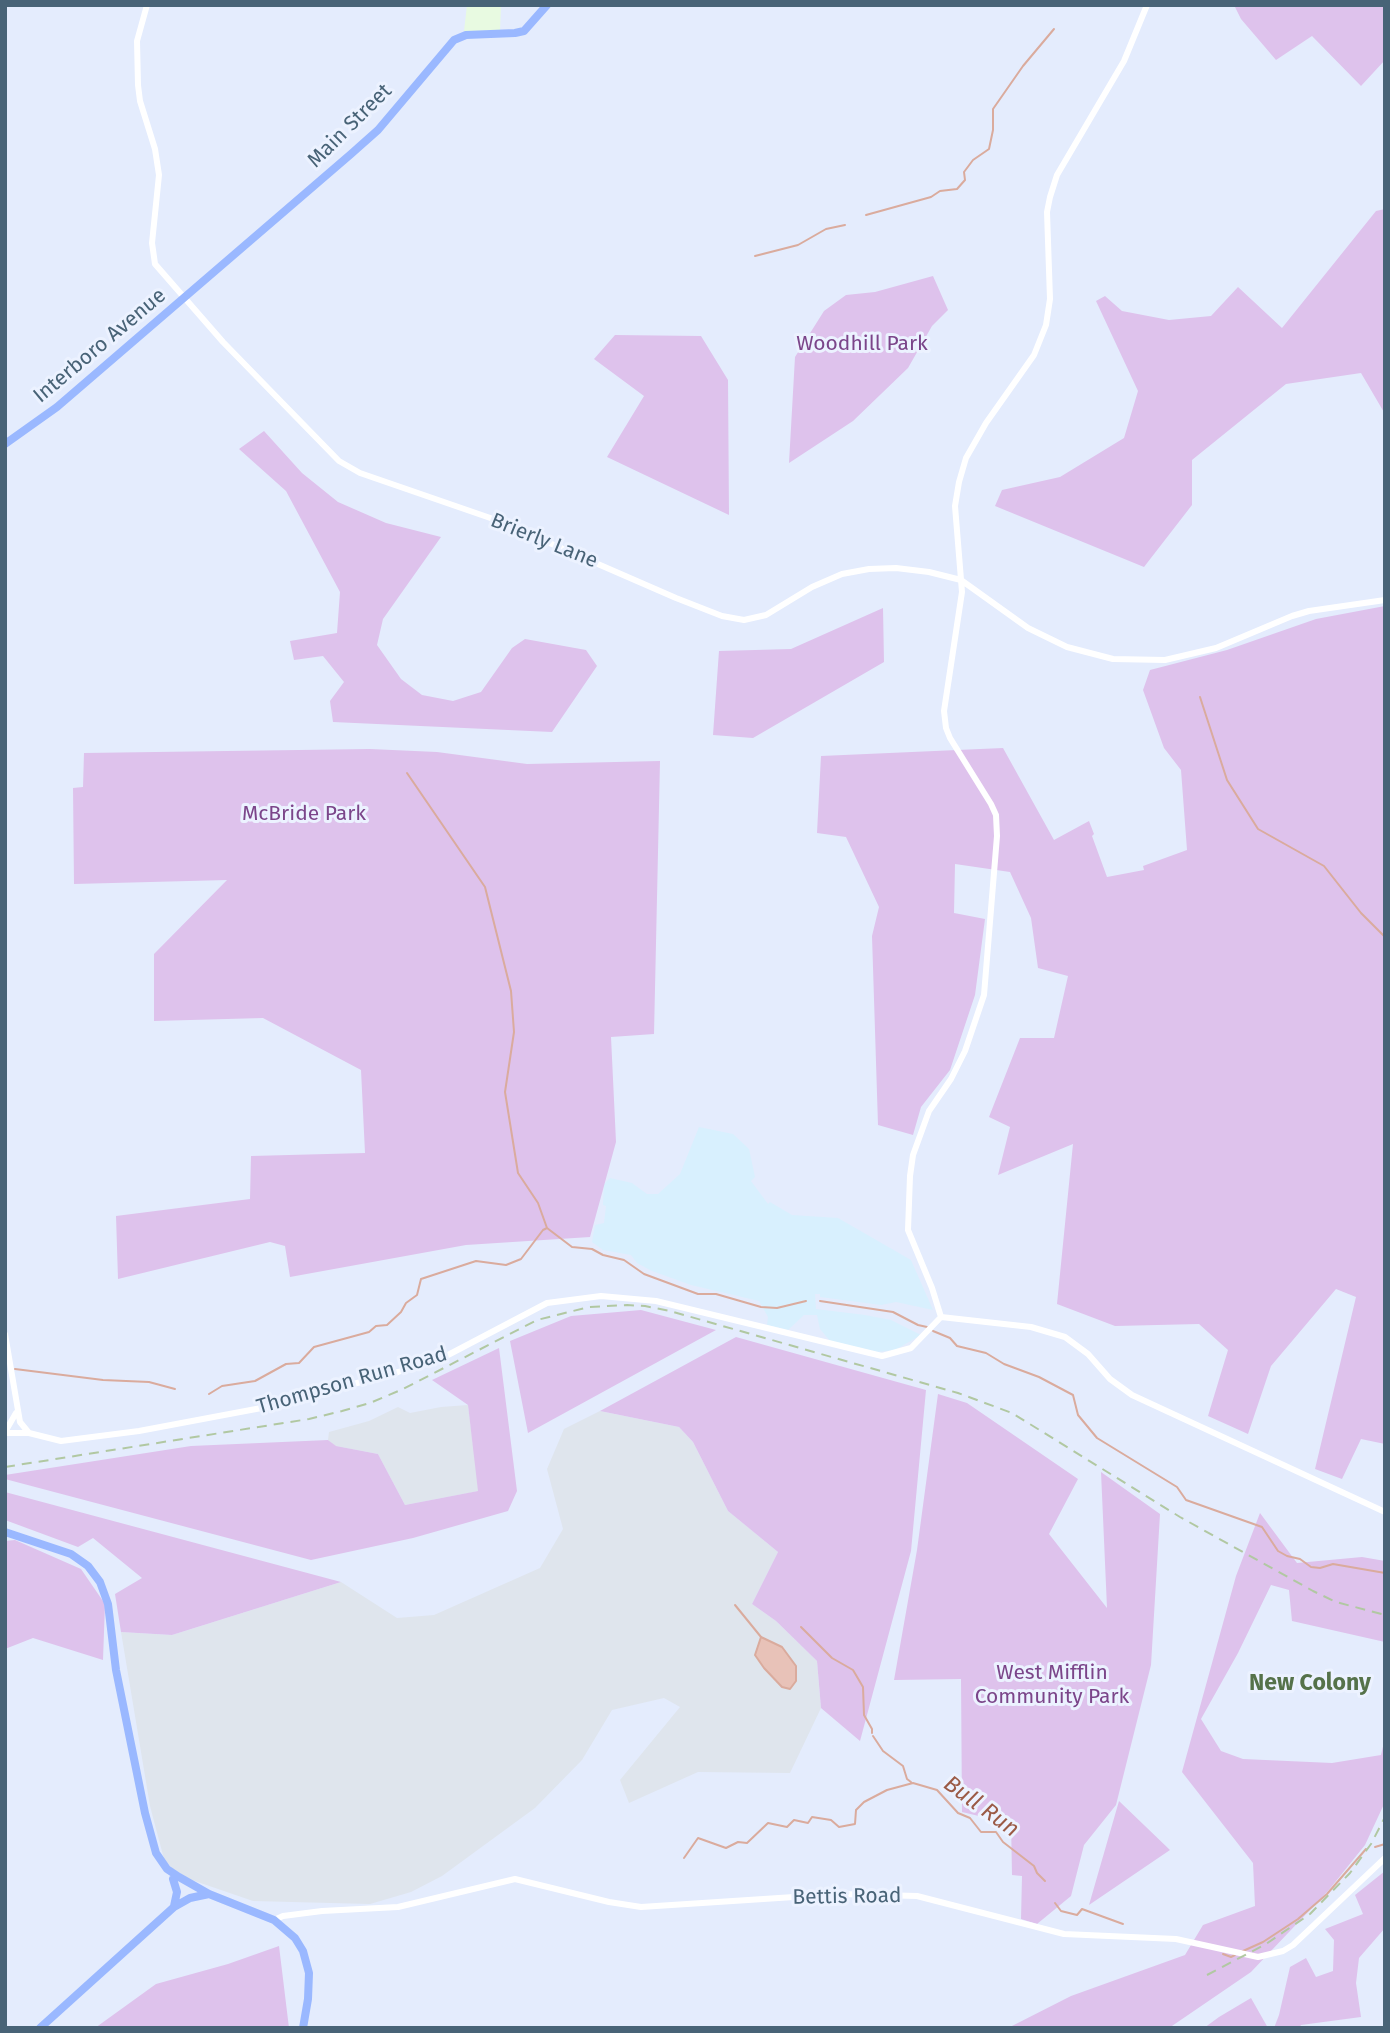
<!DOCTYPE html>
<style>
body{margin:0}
#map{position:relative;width:1390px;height:2033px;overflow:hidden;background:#e4ecfd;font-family:"Fira Sans",sans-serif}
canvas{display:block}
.frame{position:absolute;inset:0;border:7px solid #486377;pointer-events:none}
</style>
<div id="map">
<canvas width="1390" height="2033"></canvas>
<div class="frame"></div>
</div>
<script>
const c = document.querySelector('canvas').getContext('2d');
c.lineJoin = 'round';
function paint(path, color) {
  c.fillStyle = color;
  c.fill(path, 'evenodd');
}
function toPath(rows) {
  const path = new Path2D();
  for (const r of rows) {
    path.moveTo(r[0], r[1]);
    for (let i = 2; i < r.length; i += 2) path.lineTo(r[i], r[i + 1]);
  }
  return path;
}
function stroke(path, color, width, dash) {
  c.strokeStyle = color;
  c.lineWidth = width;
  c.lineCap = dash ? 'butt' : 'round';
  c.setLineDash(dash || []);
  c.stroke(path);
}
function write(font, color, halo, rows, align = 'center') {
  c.font = font + ' "Fira Sans",sans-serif';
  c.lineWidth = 6;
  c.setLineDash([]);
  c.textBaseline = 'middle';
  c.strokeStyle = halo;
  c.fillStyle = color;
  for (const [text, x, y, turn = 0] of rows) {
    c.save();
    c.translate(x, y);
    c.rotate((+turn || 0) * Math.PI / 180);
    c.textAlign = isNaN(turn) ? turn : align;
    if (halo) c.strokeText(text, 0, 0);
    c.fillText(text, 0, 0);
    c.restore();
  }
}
const commercial = toPath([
 [699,1127,733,1134,749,1149,755,1177,751,1181,768,1204,770,1202,792,1215,838,1218,911,1260,933,1310,896,1302,881,1305,820,1297,820,1294,815,1294,816,1309,865,1315,891,1320,921,1335,895,1350,877,1352,830,1341,820,1329,817,1315,804,1315,788,1330,767,1325,768,1317,759,1301,691,1285,652,1271,637,1263,631,1255,603,1250,592,1242,595,1225,604,1223,606,1206,603,1205,604,1184,610,1178,632,1183,647,1194,658,1194,680,1174]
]);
const industrial = toPath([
 [468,1405,479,1491,405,1505,378,1454,335,1446,328,1440,329,1432,369,1421,398,1407,410,1413,441,1407],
 [600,1411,679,1427,693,1442,728,1511,778,1552,752,1604,776,1621,817,1661,821,1708,790,1773,698,1772,629,1803,620,1780,680,1707,664,1698,612,1710,582,1760,535,1808,442,1876,411,1892,370,1904,253,1901,189,1879,172,1868,164,1859,150,1806,121,1632,172,1635,341,1582,397,1618,434,1615,540,1568,563,1529,547,1469,564,1429]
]);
const education = toPath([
 [467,5,501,5,500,31,464,31]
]);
const green = toPath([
 [1234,5,1385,5,1385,60,1361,86,1312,36,1276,60,1241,19],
 [1385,209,1385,414,1361,373,1286,384,1192,460,1192,505,1144,567,995,506,1002,490,1060,477,1124,438,1138,391,1096,301,1105,296,1122,311,1169,320,1211,316,1238,287,1282,328,1376,211],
 [933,276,948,310,932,326,908,368,853,421,789,463,795,357,824,311,846,295,875,292],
 [615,335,701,336,728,380,729,515,607,457,644,396,594,359],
 [264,431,302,473,338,502,386,523,441,537,383,619,377,645,401,679,422,695,453,701,481,692,512,648,525,639,586,650,597,666,552,732,333,722,330,701,344,682,323,656,294,660,290,641,337,633,340,592,286,491,239,449],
 [1385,606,1385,1444,1361,1439,1342,1479,1315,1469,1356,1297,1336,1289,1271,1366,1248,1434,1208,1416,1228,1350,1199,1324,1115,1326,1057,1304,1073,1144,998,1175,1010,1127,989,1117,1020,1038,1054,1038,1068,976,1038,968,1031,918,1010,872,955,864,954,913,985,919,975,995,950,1070,921,1107,913,1135,878,1125,872,936,879,907,846,837,817,833,821,756,1003,748,1054,840,1089,821,1094,834,1092,836,1107,877,1144,870,1143,866,1187,850,1181,770,1164,748,1143,690,1150,670,1227,650,1316,619],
 [883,608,884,662,753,738,713,735,719,651,791,649],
 [370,749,437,752,527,764,660,761,654,1034,611,1037,616,1142,590,1237,466,1245,290,1277,285,1246,270,1242,118,1279,116,1216,250,1199,251,1156,365,1153,361,1070,263,1018,154,1021,154,954,227,880,74,884,73,788,83,787,84,753],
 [641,1310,716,1330,528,1433,510,1341,571,1316],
 [736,1337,926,1390,911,1551,860,1741,821,1708,817,1661,776,1621,752,1604,778,1552,728,1511,693,1442,679,1427,600,1411],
 [499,1348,517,1491,508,1511,413,1538,311,1560,5,1479,5,1475,191,1446,328,1440,336,1446,378,1454,405,1505,478,1491,468,1405,432,1380],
 [938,1394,967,1403,1078,1479,1049,1534,1107,1608,1101,1472,1160,1514,1151,1665,1116,1805,1084,1845,1071,1896,1037,1924,1021,1919,1022,1876,1012,1875,1011,1822,1004,1822,962,1812,961,1679,894,1680,917,1550],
 [5,1492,341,1582,172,1635,121,1632,115,1594,142,1578,93,1538,78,1547,5,1520],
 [1260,1513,1297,1563,1362,1557,1385,1561,1385,1642,1292,1621,1289,1590,1271,1585,1238,1653,1201,1719,1221,1751,1243,1759,1332,1763,1381,1755,1385,1738,1385,1802,1365,1845,1328,1891,1251,1972,1169,2028,1008,2028,1071,1996,1185,1955,1203,1925,1255,1906,1253,1863,1182,1772,1236,1576],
 [15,1540,81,1569,105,1604,103,1660,33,1638,5,1649,5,1541],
 [1119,1801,1170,1850,1089,1905],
 [1385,1871,1385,1928,1359,1958,1356,1983,1361,2017,1301,2025,1299,2028,1274,2028,1279,2015,1290,1967,1306,1958,1316,1977,1333,1971,1334,1940,1325,1929,1363,1914,1355,1895],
 [279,1946,289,2028,95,2028,156,1984,228,1964],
 [1251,1998,1268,2028,1204,2028,1219,2017]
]);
const water = toPath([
 [761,1637,782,1647,796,1666,796,1681,790,1689,782,1687,764,1668,755,1655,761,1637]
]);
const stream = toPath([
 [866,215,931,197,940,191,957,189,965,180,964,172,973,160,989,149,993,130,993,109,1023,66,1054,29],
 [755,256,798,245,826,229,845,225],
 [1200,697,1227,780,1258,829,1324,866,1361,913,1385,937],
 [407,773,485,887,511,991,514,1032,505,1092,518,1173,538,1203,547,1228],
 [820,1301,893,1312,918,1325,927,1327],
 [933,1331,950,1338,957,1346,986,1353,1004,1364,1039,1377,1073,1395,1078,1415,1097,1438,1177,1487,1186,1500,1262,1527,1278,1551,1287,1556,1300,1559,1311,1567,1320,1568,1333,1564,1385,1573],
 [15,1369,103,1380,149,1382,175,1389],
 [209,1394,222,1386,255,1381,286,1364,299,1363,314,1347,369,1332,376,1326,387,1325,401,1312,406,1303,417,1295,421,1279,476,1261,506,1265,521,1259,543,1230,547,1228,572,1247,592,1249,603,1255,624,1260,644,1274,698,1294,716,1294,761,1307,777,1308,806,1301],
 [735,1605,761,1637],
 [801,1627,832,1658,853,1670,863,1687,864,1715,872,1729,872,1733],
 [873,1736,883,1751,903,1766,907,1779,911,1782],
 [1375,1847,1385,1844],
 [684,1858,698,1838,726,1848,738,1842,747,1843,768,1823,787,1827,794,1820,808,1823,812,1817,831,1820,839,1827,855,1824,856,1810,864,1802,887,1790,913,1783,937,1790,958,1813,970,1818,981,1832,996,1832,1003,1842,1034,1866,1037,1873,1045,1881],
 [1055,1903,1061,1911,1077,1915,1082,1909,1123,1924],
 [1243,1951,1263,1942,1298,1919,1327,1894,1366,1849],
 [1223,1954,1231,1957,1235,1955]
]);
const minor = toPath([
 [147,5,137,41,138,85,140,101,155,149,159,175,152,243,155,264,223,342,300,421,339,461,360,473,499,521,676,598,722,616,744,620,766,615,812,587,842,574,869,569,896,568,929,572,961,580,1028,628,1067,647,1113,659,1165,660,1216,648,1292,616,1309,611,1385,600],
 [941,1317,932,1288,908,1230,910,1176,913,1155,929,1111,951,1079,965,1051,984,995,997,836,996,815,991,804,950,738,946,728,944,711,962,592,955,506,959,482,966,458,986,423,1034,355,1046,325,1050,299,1047,212,1050,197,1057,175,1124,61,1147,5],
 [941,1317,1031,1327,1065,1337,1088,1354,1110,1379,1132,1395,1385,1512],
 [5,1334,20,1422,29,1433,61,1441,139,1431,272,1406,398,1372,448,1355,547,1303,601,1296,656,1301,882,1356,911,1348,941,1317],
 [5,1432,16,1413],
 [5,1433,28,1433],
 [274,1920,283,1916,322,1911,398,1907,515,1879,609,1902,641,1907,840,1894,917,1896,1064,1934,1176,1939,1258,1957,1283,1951,1293,1945,1385,1858]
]);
const major = toPath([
 [5,444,57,407,351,154,378,130,454,40,466,35,515,33,524,31,547,5],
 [5,1532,71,1554,88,1566,100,1582,108,1604,116,1670,145,1813,156,1853,167,1869,179,1877,209,1894,274,1920,295,1938,303,1951,309,1973,308,1999,303,2028],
 [173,1879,177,1892,174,1906],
 [40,2028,174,1907,190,1898,209,1894]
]);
const rail = toPath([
 [5,1467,309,1419,342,1411,370,1403,403,1389,537,1320,589,1307,627,1305,645,1306,670,1311,958,1393,1012,1413,1180,1517,1313,1591,1336,1602,1385,1615],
 [1207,1975,1266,1944,1310,1914,1350,1873,1371,1844,1385,1817]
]);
const streetNames = [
 ["Main Street",350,126,-45],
 ["Interboro Avenue",100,346,-40],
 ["Brierly Lane",544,541,22],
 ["Thompson Run Road",352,1381,-16],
 ["Bettis Road",847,1897,-1]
];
const parkNames = [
 ["Woodhill Park",862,344],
 ["McBride Park",304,814],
 ["West Mifflin",1052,1673],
 ["Community Park",1052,1697]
];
const neighbourhoodNames = [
 ["New Colony",1310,1684]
];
const waterNames = [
 ["Bull Run",981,1807,36]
];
paint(commercial, '#d8f0fe');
paint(industrial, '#dfe5ed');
paint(education, '#e8fae1');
paint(green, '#dec2ec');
paint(water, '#e8c2b8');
stroke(water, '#daab9d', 2);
stroke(stream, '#daab9d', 2);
stroke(minor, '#fff', 6);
stroke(major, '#9ab8ff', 8);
stroke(rail, '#b1c8a2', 2, [10, 7]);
write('21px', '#486377', '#ecf2ff', streetNames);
write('21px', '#7b458a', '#ecf2ff', parkNames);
write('bold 23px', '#55724a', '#ecf2ff', neighbourhoodNames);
write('italic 23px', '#9b5a46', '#ecf2ff', waterNames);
</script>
